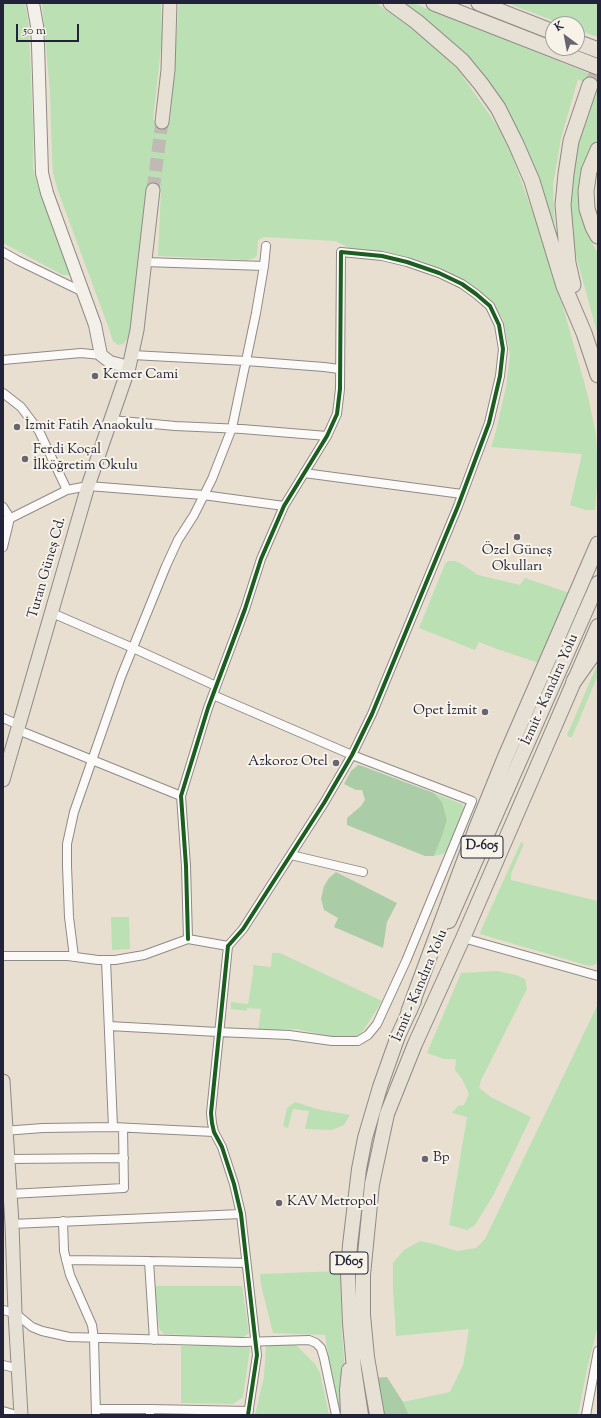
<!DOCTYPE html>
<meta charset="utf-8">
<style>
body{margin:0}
#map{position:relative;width:601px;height:1418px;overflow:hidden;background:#e9dfd1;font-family:"Sorts Mill Goudy",serif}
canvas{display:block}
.frame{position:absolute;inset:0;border:4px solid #22223b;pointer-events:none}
.north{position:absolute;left:545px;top:16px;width:40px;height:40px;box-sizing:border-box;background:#f7f3e8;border:1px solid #a29fa3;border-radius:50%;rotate:328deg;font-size:11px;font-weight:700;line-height:16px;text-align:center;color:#22223b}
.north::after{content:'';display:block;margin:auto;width:14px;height:18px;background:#686470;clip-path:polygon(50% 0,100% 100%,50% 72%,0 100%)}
.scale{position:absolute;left:16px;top:24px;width:63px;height:18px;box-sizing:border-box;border:2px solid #22223b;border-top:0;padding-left:5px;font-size:12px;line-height:14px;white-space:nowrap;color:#22223b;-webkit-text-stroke:3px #f7f3e8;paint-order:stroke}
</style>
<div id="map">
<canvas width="601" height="1418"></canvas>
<div class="frame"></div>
<div class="north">K</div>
<div class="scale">50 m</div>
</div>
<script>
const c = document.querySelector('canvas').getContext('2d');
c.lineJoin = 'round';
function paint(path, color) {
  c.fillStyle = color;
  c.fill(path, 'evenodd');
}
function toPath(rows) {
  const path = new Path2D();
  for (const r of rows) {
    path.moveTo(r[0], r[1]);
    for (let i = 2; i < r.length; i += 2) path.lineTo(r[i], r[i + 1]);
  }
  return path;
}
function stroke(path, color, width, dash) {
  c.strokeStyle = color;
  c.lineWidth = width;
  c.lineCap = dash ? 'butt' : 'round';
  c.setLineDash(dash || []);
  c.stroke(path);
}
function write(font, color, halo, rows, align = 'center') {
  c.font = font + ' "Sorts Mill Goudy",serif';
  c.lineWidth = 4;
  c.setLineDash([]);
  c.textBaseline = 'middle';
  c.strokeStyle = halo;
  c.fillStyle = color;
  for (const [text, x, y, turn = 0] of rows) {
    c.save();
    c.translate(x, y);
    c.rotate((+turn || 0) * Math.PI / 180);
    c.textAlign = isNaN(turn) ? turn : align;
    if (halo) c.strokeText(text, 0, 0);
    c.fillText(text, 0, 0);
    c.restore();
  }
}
const green = toPath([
 [3,3,25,3,26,8,29,28,33,129,33,168,39,190,71,275,63,275,3,243],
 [42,3,161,3,162,38,153,120,162,122,170,122,179,3,376,3,428,40,443,54,459,71,498,127,511,153,535,219,560,296,588,396,596,435,598,472,595,510,586,510,570,505,582,454,491,447,495,435,506,387,510,355,503,319,485,295,471,285,451,274,429,265,399,255,374,251,351,249,336,241,264,237,258,240,257,256,254,258,248,260,158,256,161,191,146,189,133,320,129,337,123,344,118,345,113,341,108,326,58,191,53,173,52,158,50,92],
 [402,3,413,3,598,77,598,139,587,155,580,172,578,189,581,218,594,247,598,253,598,336,575,252,570,212,570,185,579,133,597,88,578,79,561,138,553,185,555,233,520,135],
 [507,3,598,3,598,37,577,30,577,24,562,24],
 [448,561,455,561,462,564,478,575,520,585,525,578,570,593,539,663,497,649,479,642,475,650,419,628,445,564],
 [598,663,598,675,572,737,569,737,567,735],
 [434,793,462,804,464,807,463,814,447,850,443,854,434,856,442,836,447,820,442,802],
 [521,842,524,844,511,874,511,880,598,901,598,962,594,965,589,966,480,934,481,930],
 [111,917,129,917,130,949,112,950],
 [272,953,280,953,382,1001,363,1031,357,1036,349,1038,334,1037,296,1029,258,1031,261,1009,247,1008,247,1011,231,1009,231,1002,248,1004,253,973,253,965,271,967],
 [497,971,516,975,525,979,527,989,481,1080,479,1088,491,1097,531,1117,494,1194,475,1225,467,1230,449,1225,467,1117,452,1113,458,1106,464,1105,469,1094,462,1079,455,1070,456,1059,444,1059,427,1053,461,973],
 [597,1006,598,1006,598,1325,587,1369,578,1415,409,1415,403,1402,450,1392,463,1365,469,1329,396,1336,393,1289,393,1263,404,1250,420,1241,434,1244,457,1251,476,1248,485,1239],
 [295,1102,317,1109,350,1115,344,1125,332,1130,305,1129,309,1111,293,1109,288,1128,283,1126,287,1108],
 [340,1271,342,1335,345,1369,345,1415,340,1415,331,1374,325,1335,273,1333,261,1285,260,1274],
 [154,1286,242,1286,249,1333,243,1337,164,1334,160,1330,159,1326],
 [288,1344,296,1345,315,1364,320,1373,329,1415,255,1415,264,1377,266,1345],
 [243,1345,250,1348,243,1397,233,1404,181,1403,181,1346]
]);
const forest = toPath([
 [358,765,362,766,434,793,442,802,447,820,442,836,434,856,425,856,347,825,347,818,361,806,365,800,362,790,356,790,344,784,351,771],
 [336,872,397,903,387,922,383,948,334,927,338,918,324,910,321,899,324,886,329,878],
 [387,1377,403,1402,409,1415,386,1415,384,1413,375,1394,373,1378]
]);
const primaryTunnel = toPath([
 [153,190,162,122]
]);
const motorwayTunnel = toPath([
 [590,85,598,73]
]);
const minor = toPath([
 [3,252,17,260,83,292],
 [145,262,264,266],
 [132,355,246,361,324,367,339,369],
 [3,360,81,353,101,355],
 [3,393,21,407,39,431,67,490],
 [111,420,175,426,242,429,327,436],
 [304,473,462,494],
 [3,507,10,518,3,547],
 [3,522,67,490,88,486,203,495,284,506],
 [52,613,133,648,216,686],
 [3,718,19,725],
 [18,730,181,796],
 [291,855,363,872],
 [463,938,598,976],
 [188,939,186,866,181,796,208,708,245,609,261,559,284,506,327,436,337,414,340,389,341,252,382,256,407,262,439,273,462,284,476,294,490,306,499,325,503,349,500,376,489,423,458,506,419,600,372,714,352,755,324,803,243,929,228,946,211,1113,212,1123,214,1132,222,1147,234,1184,241,1214,257,1355,248,1415],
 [3,956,68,956,98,960,115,960,144,955,188,939,228,946],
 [74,957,69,917,67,866,67,844,74,812,121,677,166,566,178,540,194,515,212,479,232,428,256,313,264,266,266,246],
 [106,960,113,1127],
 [109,1026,218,1032,289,1035,332,1041,358,1041,368,1035,377,1024,406,961,472,801,352,755,213,695],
 [3,1131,43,1128,113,1127,214,1132],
 [8,1159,124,1158],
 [10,1194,124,1188,123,1128],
 [63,1221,64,1251,70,1275,92,1325,94,1339,96,1415],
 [12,1224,241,1214],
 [66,1260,149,1261,246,1263],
 [149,1261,154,1340],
 [3,1310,15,1313,32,1327,42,1331,69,1337,242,1342,309,1340,316,1343,321,1348,324,1358,336,1415],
 [3,1365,19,1369],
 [96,1409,150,1409],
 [3,1411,16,1415],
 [150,1415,150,1409,249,1411],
 [586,1415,598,1351]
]);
const secondary = toPath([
 [33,3,37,26,38,45,42,173,47,193,95,325,101,355,110,362,129,367]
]);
const primary = toPath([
 [162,122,168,70,170,3],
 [3,780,88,486,129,367,137,330,153,190],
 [3,1081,12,1224,15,1313,21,1415]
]);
const trunk = toPath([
 [449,921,598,583],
 [348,1415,347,1390,349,1370],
 [361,1415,354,1369,350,1323,348,1274,350,1245,359,1169,365,1138,380,1087,398,1036,414,1001],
 [377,1415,367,1357,363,1315,363,1275,372,1184,387,1114,415,1044,463,938,598,626]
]);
const motorway = toPath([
 [391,3,417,22,462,61,481,84,498,108,516,144,532,181,564,286,584,333,598,375],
 [434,3,598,67],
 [479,3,553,32],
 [577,42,598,50],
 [598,150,589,171,586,191,587,209,593,227,598,236],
 [573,285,568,263,563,205,566,174,571,141,590,85],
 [574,681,591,657,598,642],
 [409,1011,477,827,505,758,598,544]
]);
const cycleway = toPath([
 [188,939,186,866,181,796,208,708,245,609,261,559,284,506,327,436,337,414,340,389,341,252,382,256,407,262,439,273,462,284,476,294,490,306,499,325,503,349,500,376,489,423,458,506,419,600,372,714,352,755,324,803,243,929,228,946,211,1113,212,1123,214,1132,222,1147,234,1184,241,1214,257,1355,248,1415]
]);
const markers = [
 [95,376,4,"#686470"],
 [17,427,4,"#686470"],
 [25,459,4,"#686470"],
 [517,537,4,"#686470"],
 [485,712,4,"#686470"],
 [336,763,4,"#686470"],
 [425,1159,4,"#686470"],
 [279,1203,4,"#686470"]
];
const shields = [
 [482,847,42],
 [349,1263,38]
];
const shieldNames = [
 ["D-605",482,847],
 ["D605",349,1263]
];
const poiNames = [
 ["Kemer Cami",103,376],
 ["İzmit Fatih Anaokulu",25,427],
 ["Ferdi Koçal",33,451],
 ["İlköğretim Okulu",33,467],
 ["Özel Güneş",517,552,"center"],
 ["Okulları",517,568,"center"],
 ["Opet İzmit",477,712,"right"],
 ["Azkoroz Otel",328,763,"right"],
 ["Bp",433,1159],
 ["KAV Metropol",287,1203]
];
const streetNames = [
 ["Turan Güneş Cd.",48,568,-74],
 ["İzmit - Kandıra Yolu",551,690,-66],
 ["İzmit - Kandıra Yolu",421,986,-67]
];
paint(green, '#bae0b4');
paint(forest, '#aacda7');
stroke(primaryTunnel, '#c1b9b3', 13, [13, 6]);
stroke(motorwayTunnel, '#c1b9b3', 15, [15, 8]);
stroke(minor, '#8f8a87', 10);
stroke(secondary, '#8f8a87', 14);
stroke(primary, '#8f8a87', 15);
stroke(trunk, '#8f8a87', 16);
stroke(motorway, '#8f8a87', 17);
stroke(minor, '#fcfaf8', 8);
stroke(secondary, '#f3f0ea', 12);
stroke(primary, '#e6e1d4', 13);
stroke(trunk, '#e6e1d4', 14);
stroke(motorway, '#e6e1d4', 15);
stroke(cycleway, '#1b5e20', 4);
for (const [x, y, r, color] of markers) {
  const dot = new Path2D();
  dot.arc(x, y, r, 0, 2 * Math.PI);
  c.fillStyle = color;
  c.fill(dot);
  stroke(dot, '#f7f3e8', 1.5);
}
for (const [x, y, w] of shields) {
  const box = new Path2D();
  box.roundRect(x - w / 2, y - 11, w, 22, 3);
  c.fillStyle = '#f7f3e8';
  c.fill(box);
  stroke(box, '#22223b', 1);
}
write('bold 13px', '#22223b', null, shieldNames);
write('14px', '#22223b', '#f7f3e8', poiNames, 'left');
write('14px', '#22223b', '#f7f3e8', streetNames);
</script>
